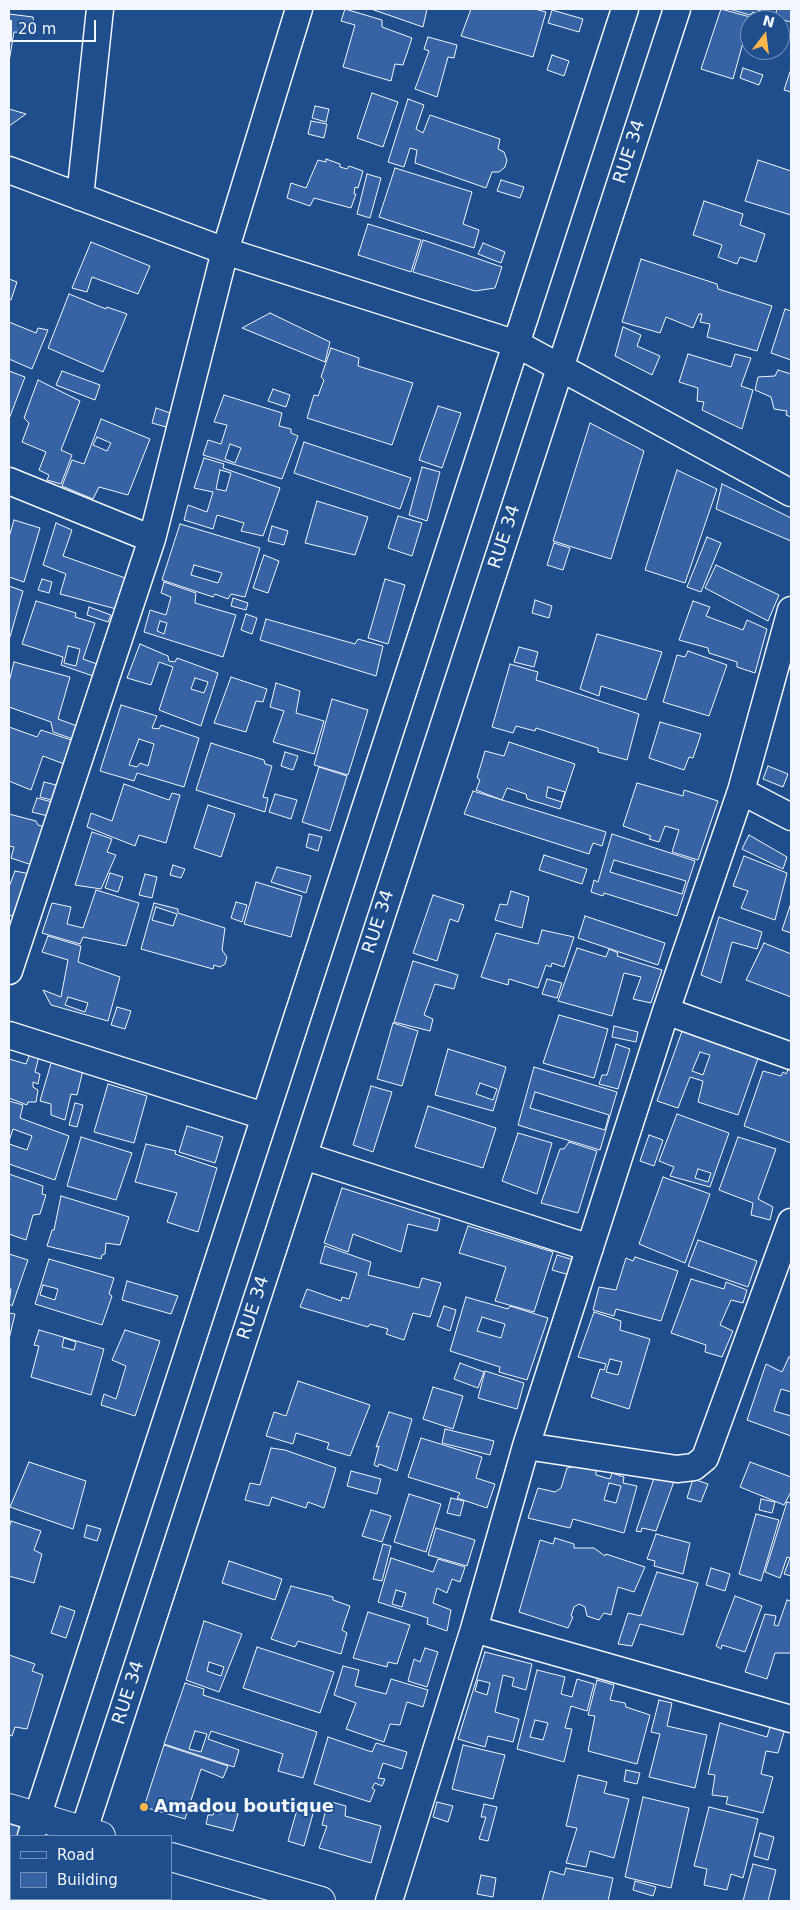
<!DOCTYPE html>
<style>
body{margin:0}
#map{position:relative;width:800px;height:1910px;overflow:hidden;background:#1f4e8c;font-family:"DejaVu Sans",sans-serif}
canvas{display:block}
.frame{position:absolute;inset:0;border:10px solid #f2f6ff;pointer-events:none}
.legend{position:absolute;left:10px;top:1835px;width:162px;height:65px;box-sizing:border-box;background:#1f4e8c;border:1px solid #7391ba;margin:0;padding:6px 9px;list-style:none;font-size:15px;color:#f2f6ff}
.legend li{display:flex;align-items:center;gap:10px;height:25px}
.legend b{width:25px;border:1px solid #7391ba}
.north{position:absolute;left:740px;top:10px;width:50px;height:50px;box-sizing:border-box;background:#1f4e8c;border:1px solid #7391ba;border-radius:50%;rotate:15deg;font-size:14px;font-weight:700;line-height:20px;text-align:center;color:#f2f6ff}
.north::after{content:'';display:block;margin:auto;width:18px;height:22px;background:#ffb74d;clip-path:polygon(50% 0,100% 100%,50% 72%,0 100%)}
.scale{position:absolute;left:10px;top:20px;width:86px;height:22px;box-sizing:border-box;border:2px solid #f2f6ff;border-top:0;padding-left:6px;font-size:15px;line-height:18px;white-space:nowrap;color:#f2f6ff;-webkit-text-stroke:4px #1f4e8c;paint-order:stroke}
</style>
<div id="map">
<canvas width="800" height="1910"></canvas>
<div class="frame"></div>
<ul class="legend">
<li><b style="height:6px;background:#1f4e8c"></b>Road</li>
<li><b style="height:14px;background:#3563a3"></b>Building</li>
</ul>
<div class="north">N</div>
<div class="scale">20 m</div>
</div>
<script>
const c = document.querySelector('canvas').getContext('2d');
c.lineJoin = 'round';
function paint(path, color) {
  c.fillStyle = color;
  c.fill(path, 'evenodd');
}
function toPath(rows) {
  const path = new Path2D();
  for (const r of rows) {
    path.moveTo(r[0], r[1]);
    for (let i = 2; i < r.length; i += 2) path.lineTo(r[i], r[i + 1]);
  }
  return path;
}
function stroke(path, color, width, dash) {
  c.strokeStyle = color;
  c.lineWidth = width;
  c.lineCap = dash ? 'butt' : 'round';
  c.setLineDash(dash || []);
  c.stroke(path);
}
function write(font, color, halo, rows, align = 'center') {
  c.font = font + ' "DejaVu Sans",sans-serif';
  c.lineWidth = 4;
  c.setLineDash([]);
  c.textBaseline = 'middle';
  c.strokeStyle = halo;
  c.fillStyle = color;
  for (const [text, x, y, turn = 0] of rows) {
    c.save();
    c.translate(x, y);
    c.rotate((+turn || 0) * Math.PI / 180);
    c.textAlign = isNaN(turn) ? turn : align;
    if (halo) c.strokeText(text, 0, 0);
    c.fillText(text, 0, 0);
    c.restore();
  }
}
const building = toPath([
 [345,9,382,20,382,27,412,38,403,65,395,64,391,81,343,67,355,25,341,21,345,9],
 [371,9,427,9,423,27,371,9],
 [471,9,535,9,546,12,533,57,461,36,471,9],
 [721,9,750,17,733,79,701,69,721,9],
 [729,9,755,9,775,16,777,9,791,9,791,22,753,12,750,15,729,9],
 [552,10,583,19,579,32,548,23,552,10],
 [9,14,33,17,35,29,31,28,31,33,14,32,9,62,9,14],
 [428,37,457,45,454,58,448,57,437,97,415,89,429,51,424,49,428,37],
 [552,55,569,61,564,76,547,70,552,55],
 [743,68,763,75,759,85,740,78,743,68],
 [791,69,791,92,784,90,791,69],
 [372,93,398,102,383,147,357,138,372,93],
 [408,99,424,105,416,129,423,133,430,115,500,139,498,149,504,152,507,160,505,167,499,172,492,172,486,188,415,163,417,150,410,148,404,167,388,162,408,99],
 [315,106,329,109,326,122,312,118,315,106],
 [9,109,26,114,9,126,9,109],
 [311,121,327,124,324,138,308,134,311,121],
 [326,159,340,164,340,167,347,169,349,166,363,171,358,188,355,187,354,194,356,194,351,208,314,198,310,206,287,198,291,183,306,188,318,160,326,162,326,159],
 [758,160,791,171,791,215,745,201,758,160],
 [395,168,472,192,463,224,479,230,474,248,379,217,395,168],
 [367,174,381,178,370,218,357,214,367,174],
 [501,180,524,187,520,198,497,191,501,180],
 [704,201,743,214,740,225,765,234,756,262,740,257,737,264,718,257,722,245,693,235,704,201],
 [368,224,421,240,411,272,358,255,368,224],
 [423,240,502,267,495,288,475,291,413,272,423,240],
 [91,242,150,266,138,294,92,277,87,292,72,288,91,242],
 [483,243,505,252,501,263,478,254,483,243],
 [641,259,717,284,718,289,772,306,757,351,707,337,710,324,700,322,702,314,699,314,693,328,666,317,660,333,622,322,641,259],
 [9,279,17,282,11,300,9,299,9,279],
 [69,294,106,309,107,307,127,314,103,372,48,348,69,294],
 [785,309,791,311,791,360,771,353,785,309],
 [270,313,330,342,325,362,242,328,270,313],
 [9,322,36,333,38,328,48,330,32,369,9,359,9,322],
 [623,327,641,335,637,346,660,356,652,375,615,356,623,327],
 [331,348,359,358,358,366,413,383,392,445,307,418,314,395,318,396,324,380,321,377,331,348],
 [688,354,731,367,735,354,751,358,741,386,753,390,742,429,702,410,704,402,697,401,698,388,679,382,688,354],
 [778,370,791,374,791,417,786,415,787,411,774,409,771,397,755,390,758,377,775,376,778,370],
 [9,371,25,377,9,419,9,371],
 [62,371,100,385,95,400,56,385,62,371],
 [38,380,80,401,61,450,72,455,61,484,47,480,49,475,39,470,46,452,22,442,29,423,24,418,38,380],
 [273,389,290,395,286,407,268,401,273,389],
 [224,395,282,413,279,426,291,429,291,433,298,436,282,479,203,455,208,440,221,444,227,425,214,422,224,395],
 [230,444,241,448,235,463,225,459,230,444],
 [438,406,461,413,442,468,419,460,438,406],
 [156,408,170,413,166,427,152,423,156,408],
 [101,419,150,439,128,495,99,487,93,499,62,486,72,460,84,464,101,419],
 [97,437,111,443,107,451,93,445,97,437],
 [590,423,644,451,611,559,553,541,590,423],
 [304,442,411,478,400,509,294,473,304,442],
 [204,458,224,464,223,468,280,488,263,536,241,531,244,523,217,515,213,529,184,520,188,505,207,512,213,492,194,488,204,458],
 [220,470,231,473,226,491,216,489,220,470],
 [422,467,440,472,427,521,409,515,422,467],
 [677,470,717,489,685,583,645,570,677,470],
 [722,484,791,518,791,541,716,509,722,484],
 [317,501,368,517,355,555,305,543,317,501],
 [398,516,422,523,412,556,388,548,398,516],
 [14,520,40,528,24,582,9,577,9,537,14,520],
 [56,523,72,530,63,556,128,579,120,610,60,594,66,574,43,565,56,523],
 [180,524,260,548,245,597,231,594,228,599,215,594,213,597,162,580,180,524],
 [194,565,222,573,218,583,191,575,194,565],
 [272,526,288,531,284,545,268,541,272,526],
 [707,537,721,543,701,592,687,587,707,537],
 [554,543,570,548,563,570,547,565,554,543],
 [264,555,279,561,268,593,253,588,264,555],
 [716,565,779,595,768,621,705,588,716,565],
 [42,579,52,582,49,593,38,590,42,579],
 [385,579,405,585,388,644,368,638,385,579],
 [164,582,196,593,195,603,236,615,223,657,144,632,150,610,166,615,171,597,161,593,164,582],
 [160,621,167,623,164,634,157,631,160,621],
 [9,586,23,591,10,637,9,637,9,586],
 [233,598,248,603,246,610,231,606,233,598],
 [535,600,552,606,549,618,532,613,535,600],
 [36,601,76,613,75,617,95,623,83,659,97,664,93,676,61,665,63,657,22,644,36,601],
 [68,646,80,649,76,666,64,663,68,646],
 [693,601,710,607,706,616,743,630,747,620,767,629,755,673,737,667,737,662,709,653,708,648,679,640,693,601],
 [89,607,111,615,108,622,87,615,89,607],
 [246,614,257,618,252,634,241,630,246,614],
 [266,619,355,644,358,639,383,646,376,676,260,640,266,619],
 [597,634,662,652,646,700,601,686,599,696,580,689,597,634],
 [140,644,168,656,169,661,175,662,177,658,218,673,201,726,159,710,173,667,159,662,151,685,127,678,140,644],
 [195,678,208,682,204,693,191,689,195,678],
 [519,647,538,652,534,667,514,662,519,647],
 [688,651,727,665,709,716,663,702,677,655,685,657,688,651],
 [14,662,70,677,58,719,77,726,73,739,53,732,51,722,9,707,9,682,14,662],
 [510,664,538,672,536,680,639,714,627,760,598,752,598,748,536,728,535,731,516,726,513,733,492,727,510,664],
 [231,677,267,689,263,702,256,701,246,732,214,723,231,677],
 [276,683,300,691,296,713,324,721,314,754,273,742,284,711,270,707,276,683],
 [332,699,368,710,348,775,314,765,332,699],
 [121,705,157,716,152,728,159,729,161,725,199,738,184,787,137,773,134,781,100,771,121,705],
 [139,739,154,744,148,766,140,763,137,767,129,765,139,739],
 [660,722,701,734,693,758,689,757,684,770,649,758,660,722],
 [9,727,37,737,41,730,74,741,64,764,43,756,31,790,9,781,9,727],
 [509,742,575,764,560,809,527,799,526,794,507,788,502,800,476,790,480,780,477,778,485,751,504,756,509,742],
 [548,787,565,792,562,802,546,797,548,787],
 [211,743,264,760,265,764,272,766,263,797,268,798,265,812,196,790,211,743],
 [285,752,298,756,293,770,281,766,285,752],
 [768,766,788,774,783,787,763,779,768,766],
 [319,767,347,776,330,831,302,822,319,767],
 [44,782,56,785,52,800,40,797,44,782],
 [637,783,683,796,684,790,718,801,698,860,672,852,679,830,665,826,659,842,649,839,651,836,623,826,637,783],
 [124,784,169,800,172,793,180,795,166,843,139,835,135,846,87,827,91,813,112,821,124,784],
 [473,791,606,832,602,846,593,843,589,854,464,814,473,791],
 [275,794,297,800,291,819,269,812,275,794],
 [37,798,52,802,48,816,32,812,37,798],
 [208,805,235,814,221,857,194,848,208,805],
 [9,814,36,821,38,825,48,828,38,867,11,858,14,847,9,846,9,814],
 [92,832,112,839,107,852,116,855,101,889,75,885,92,832],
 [309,834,322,837,318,851,306,847,309,834],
 [612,834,695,861,677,916,604,893,603,896,591,892,594,880,598,882,612,834],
 [614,860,686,881,682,894,610,872,614,860],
 [749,835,787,857,783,869,742,849,749,835],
 [544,855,587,869,582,884,539,870,544,855],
 [744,856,787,873,775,920,741,908,748,891,733,886,744,856],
 [173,865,185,869,181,878,170,875,173,865],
 [277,867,311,876,306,893,271,882,277,867],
 [15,871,30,874,15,917,9,915,9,887,15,871],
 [110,873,123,877,118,892,105,888,110,873],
 [145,874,157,877,152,898,139,895,145,874],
 [256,882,302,896,291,937,244,924,256,882],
 [96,890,139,903,126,946,83,937,80,944,42,933,52,903,71,907,67,924,83,928,96,890],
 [511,891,529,897,522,928,495,920,500,904,507,905,511,891],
 [433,895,464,905,458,922,450,919,437,961,413,953,433,895],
 [236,902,247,905,242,922,231,918,236,902],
 [154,903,178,909,178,913,225,928,222,950,227,957,225,964,220,967,214,965,213,969,141,949,154,903],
 [156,907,177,914,173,926,152,920,156,907],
 [791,903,791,933,782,930,791,903],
 [585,916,665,943,658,965,578,938,585,916],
 [719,917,762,932,757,949,732,942,721,983,701,975,719,917],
 [542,930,574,937,564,967,552,963,551,967,546,965,538,988,509,979,508,985,481,977,496,933,538,944,542,930],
 [48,936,81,946,78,962,120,977,108,1021,51,1005,43,990,61,997,68,960,42,952,48,936],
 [68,997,88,1003,85,1012,65,1005,68,997],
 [764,943,791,954,791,997,746,980,764,943],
 [577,948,606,957,609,949,618,953,617,956,662,970,651,1003,633,999,641,977,624,973,612,1016,558,1001,577,948],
 [413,961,458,975,454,989,435,984,424,1015,433,1019,430,1031,394,1022,413,961],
 [547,979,562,983,557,998,542,994,547,979],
 [117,1007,131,1011,125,1029,111,1025,117,1007],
 [559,1015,608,1029,594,1078,543,1063,559,1015],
 [686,1020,762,1047,738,1115,698,1102,703,1081,690,1077,678,1108,657,1101,686,1020],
 [700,1052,710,1055,703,1075,692,1071,700,1052],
 [393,1023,418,1031,402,1086,377,1079,393,1023],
 [614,1026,638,1032,636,1042,612,1037,614,1026],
 [616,1044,630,1049,618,1089,599,1084,602,1075,607,1075,616,1044],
 [448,1049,506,1067,493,1111,435,1095,448,1049],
 [480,1083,497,1089,493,1100,476,1094,480,1083],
 [31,1051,40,1052,35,1072,40,1074,38,1084,33,1082,33,1087,38,1090,36,1102,28,1102,27,1105,9,1098,9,1059,26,1064,31,1051],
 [54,1053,85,1062,77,1095,71,1094,65,1120,51,1115,51,1104,40,1101,54,1053],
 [791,1063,791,1143,744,1126,763,1071,781,1076,783,1072,786,1074,791,1063],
 [534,1067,617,1092,600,1150,518,1125,534,1067],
 [535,1092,609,1115,605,1130,530,1108,535,1092],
 [108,1084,147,1096,134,1143,94,1132,108,1084],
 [371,1086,392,1092,373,1152,353,1145,371,1086],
 [9,1101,23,1105,20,1118,69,1136,55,1180,9,1164,9,1144,27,1150,32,1136,13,1129,9,1141,9,1101],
 [75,1103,83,1105,77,1127,69,1125,75,1103],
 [428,1106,496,1128,483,1168,415,1147,428,1106],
 [677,1114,729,1133,710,1187,670,1176,674,1167,659,1161,677,1114],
 [698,1169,711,1173,708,1182,695,1178,698,1169],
 [187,1126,223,1137,215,1163,179,1152,187,1126],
 [518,1133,552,1143,537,1194,502,1181,518,1133],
 [649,1135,663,1140,654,1166,640,1161,649,1135],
 [81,1137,132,1153,116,1200,67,1186,81,1137],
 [738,1137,776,1149,758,1199,773,1207,770,1220,751,1215,753,1203,719,1190,738,1137],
 [569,1142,597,1151,578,1213,541,1203,560,1149,564,1149,569,1142],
 [146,1144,176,1151,175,1154,217,1168,198,1232,167,1222,177,1193,135,1182,146,1144],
 [9,1174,43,1186,42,1194,46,1195,40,1214,33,1215,26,1240,9,1234,9,1174],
 [663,1177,710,1194,685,1263,639,1244,663,1177],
 [342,1188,440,1219,437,1231,408,1224,401,1252,353,1234,348,1252,324,1243,342,1188],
 [61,1196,129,1217,120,1245,106,1243,105,1254,102,1255,101,1259,47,1246,52,1230,54,1230,61,1196],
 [468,1226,553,1252,534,1312,495,1301,506,1267,459,1253,468,1226],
 [698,1240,757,1261,748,1287,688,1266,698,1240],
 [325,1246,371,1262,368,1275,419,1288,422,1278,441,1283,430,1317,413,1313,404,1340,386,1334,388,1329,370,1324,368,1327,300,1307,307,1289,341,1301,342,1297,349,1299,357,1273,320,1263,325,1246],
 [9,1254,28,1260,12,1306,9,1304,11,1289,9,1288,9,1254],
 [557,1255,577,1261,573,1276,552,1270,557,1255],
 [635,1257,678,1271,661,1321,616,1309,614,1316,593,1310,599,1287,616,1290,626,1258,633,1261,635,1257],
 [49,1259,114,1278,109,1294,112,1296,102,1325,35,1304,49,1259],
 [43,1285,58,1289,55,1300,40,1295,43,1285],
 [691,1279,724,1289,726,1282,747,1290,743,1303,731,1300,720,1325,733,1331,722,1357,705,1352,706,1345,671,1333,691,1279],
 [127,1281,178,1296,171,1314,122,1300,127,1281],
 [466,1297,508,1309,510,1306,548,1318,527,1380,499,1372,500,1367,450,1351,466,1297],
 [482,1317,505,1324,501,1338,477,1331,482,1317],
 [444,1306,456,1310,450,1331,437,1326,444,1306],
 [594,1312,621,1321,620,1330,650,1339,629,1409,591,1397,600,1369,604,1370,606,1364,578,1357,594,1312],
 [610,1359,622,1362,618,1375,606,1372,610,1359],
 [9,1313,15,1314,9,1339,9,1313],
 [39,1330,104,1349,91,1395,31,1377,39,1346,34,1345,39,1330],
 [64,1338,76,1342,74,1350,62,1347,64,1338],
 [125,1330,160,1341,135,1416,101,1405,104,1394,116,1399,126,1366,112,1360,125,1330],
 [789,1357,791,1358,791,1392,781,1389,774,1411,791,1416,791,1436,747,1420,766,1364,782,1372,789,1357],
 [460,1363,484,1372,478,1388,454,1379,460,1363],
 [485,1371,524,1383,517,1409,478,1398,485,1371],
 [298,1381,370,1405,350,1456,327,1449,329,1443,296,1433,293,1444,266,1436,274,1412,286,1416,298,1381],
 [433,1387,463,1396,453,1429,423,1419,433,1387],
 [389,1412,412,1419,397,1471,379,1464,378,1467,374,1465,379,1446,376,1447,389,1412],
 [445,1429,494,1441,490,1455,442,1443,445,1429],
 [421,1438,482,1457,476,1478,495,1484,487,1508,457,1498,460,1493,408,1477,421,1438],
 [271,1448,285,1450,336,1468,324,1508,308,1502,306,1508,272,1497,269,1506,245,1500,250,1483,260,1485,271,1448],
 [29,1462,86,1481,73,1529,10,1507,29,1462],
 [750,1462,791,1477,791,1492,784,1505,740,1487,750,1462],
 [579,1465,596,1469,596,1475,610,1479,612,1473,624,1477,623,1483,637,1486,624,1533,573,1519,570,1528,528,1518,538,1488,555,1492,561,1488,567,1468,579,1465],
 [609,1483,621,1486,616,1503,604,1500,609,1483],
 [657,1469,676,1476,656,1531,642,1528,641,1532,636,1531,657,1469],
 [351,1471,381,1479,377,1494,347,1486,351,1471],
 [693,1479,708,1484,701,1502,687,1498,693,1479],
 [409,1494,441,1504,426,1552,394,1542,409,1494],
 [451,1498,464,1501,460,1516,447,1513,451,1498],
 [761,1499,775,1502,772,1513,759,1510,761,1499],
 [787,1502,791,1503,791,1576,784,1574,790,1558,787,1557,780,1578,765,1572,787,1502],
 [371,1510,391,1516,382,1542,362,1536,371,1510],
 [756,1514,779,1520,761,1581,739,1574,756,1514],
 [11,1521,41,1531,34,1550,42,1554,34,1583,9,1576,9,1528,11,1521],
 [87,1525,101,1529,97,1541,84,1537,87,1525],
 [436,1528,475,1540,467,1566,428,1555,436,1528],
 [656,1534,690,1543,683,1574,654,1566,655,1561,647,1559,656,1534],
 [555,1538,574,1544,574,1548,594,1548,605,1556,606,1554,645,1567,634,1592,618,1587,611,1615,604,1613,599,1620,587,1616,585,1607,579,1604,574,1607,571,1616,573,1617,568,1628,519,1612,540,1540,553,1544,555,1538],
 [383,1544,391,1546,382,1581,373,1579,383,1544],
 [391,1558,433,1572,438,1559,465,1567,460,1582,452,1579,447,1593,437,1588,433,1603,451,1610,447,1631,427,1624,428,1618,378,1602,391,1558],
 [396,1590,406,1593,402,1607,392,1604,396,1590],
 [229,1561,282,1579,275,1600,222,1583,229,1561],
 [711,1568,730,1574,725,1591,706,1585,711,1568],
 [657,1572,698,1583,683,1635,640,1624,632,1646,618,1644,628,1613,641,1616,657,1572],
 [291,1586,333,1597,333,1600,350,1606,342,1630,347,1633,341,1654,298,1641,295,1647,271,1639,291,1586],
 [735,1596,762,1606,745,1652,722,1645,721,1649,716,1646,735,1596],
 [787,1600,791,1601,791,1653,775,1653,767,1679,745,1672,765,1614,776,1616,774,1625,778,1626,787,1600],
 [60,1606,75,1611,66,1638,51,1633,60,1606],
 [368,1612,410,1625,397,1664,388,1662,387,1667,353,1658,368,1612],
 [204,1621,242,1634,219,1692,186,1680,204,1621],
 [209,1662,224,1667,221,1676,207,1671,209,1662],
 [257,1647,334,1672,320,1713,243,1688,257,1647],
 [425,1648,438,1652,427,1687,408,1681,414,1659,420,1662,425,1648],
 [485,1652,532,1664,526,1690,512,1686,514,1678,503,1675,495,1712,519,1719,513,1742,488,1736,485,1747,458,1739,485,1652],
 [478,1680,490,1683,487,1695,475,1691,478,1680],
 [9,1655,35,1664,32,1671,43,1675,27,1729,15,1727,12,1736,9,1735,9,1655],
 [343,1666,359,1670,355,1686,386,1694,391,1679,428,1690,423,1707,407,1702,400,1725,390,1724,384,1742,346,1729,356,1703,334,1695,343,1666],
 [537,1670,565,1677,561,1694,572,1697,577,1679,594,1684,587,1711,571,1706,565,1728,572,1729,564,1762,517,1749,537,1670],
 [535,1720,548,1723,543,1740,530,1737,535,1720],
 [597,1680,614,1685,610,1700,625,1703,626,1707,650,1715,637,1764,588,1751,595,1716,588,1715,597,1680],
 [185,1683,204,1689,203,1695,317,1732,303,1778,278,1771,283,1754,211,1731,208,1739,239,1750,234,1767,164,1744,185,1683],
 [195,1731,207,1734,201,1752,189,1749,195,1731],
 [659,1700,672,1703,667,1726,707,1735,695,1788,649,1777,660,1734,651,1732,659,1700],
 [720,1723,767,1737,771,1724,785,1729,778,1753,766,1751,761,1774,773,1777,763,1813,726,1804,728,1797,712,1795,715,1775,708,1774,720,1723],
 [328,1737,372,1752,376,1743,407,1752,402,1769,383,1763,378,1778,385,1779,382,1786,375,1783,372,1788,375,1790,370,1802,314,1784,328,1737],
 [164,1745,228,1766,223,1778,201,1769,185,1819,144,1807,164,1745],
 [463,1745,505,1755,493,1799,452,1789,463,1745],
 [626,1770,640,1773,637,1784,624,1781,626,1770],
 [578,1775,607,1782,604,1793,629,1799,614,1858,590,1851,586,1867,566,1863,577,1828,566,1826,578,1775],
 [643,1797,689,1808,671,1888,625,1877,643,1797],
 [328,1801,346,1806,345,1816,381,1826,371,1863,319,1848,327,1826,322,1825,328,1801],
 [437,1802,453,1806,448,1822,433,1817,437,1802],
 [484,1804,497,1807,488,1841,479,1839,486,1817,481,1817,484,1804],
 [298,1806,314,1810,304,1846,288,1841,298,1806],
 [709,1807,758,1819,743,1878,731,1874,727,1890,704,1885,707,1869,694,1866,709,1807],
 [222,1809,238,1814,233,1831,206,1824,208,1815,213,1815,214,1812,221,1814,222,1809],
 [9,1824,31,1830,29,1836,11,1836,11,1846,9,1845,9,1824],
 [760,1833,774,1837,768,1860,754,1856,760,1833],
 [753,1864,776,1870,768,1901,743,1901,753,1864],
 [566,1868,613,1878,608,1901,542,1901,550,1871,564,1875,566,1868],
 [481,1875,496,1878,493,1897,477,1894,481,1875],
 [635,1881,656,1887,653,1896,633,1890,635,1881],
 [119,1899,160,1899,160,1901,115,1901,119,1899]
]);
const minor = toPath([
 [9,170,225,251,517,344,791,493],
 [80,197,100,9],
 [9,481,152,539],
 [741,791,791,817],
 [9,971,152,539,225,251,299,9],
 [666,1011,791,1056],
 [9,1035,264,1116],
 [304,1156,590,1248],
 [526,1446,677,1469,694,1467,705,1458,791,1222],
 [474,1629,791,1719],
 [31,1836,625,9],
 [82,1836,677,9],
 [11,1901,12,1899],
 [63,1901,63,1899],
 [389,1901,474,1629,526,1446,666,1011,741,791,791,610]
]);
const tertiary = toPath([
 [9,1808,101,1836],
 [171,1857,321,1901]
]);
const markers = [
 [144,1807,5,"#ffb74d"]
];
const streetNames = [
 ["RUE 34",630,152,-72],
 ["RUE 34",505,537,-72],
 ["RUE 34",379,922,-72],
 ["RUE 34",254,1308,-72],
 ["RUE 34",129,1693,-72]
];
const poiNames = [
 ["Amadou boutique",154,1807]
];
paint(building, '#3563a3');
stroke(building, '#f2f6ff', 1);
stroke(minor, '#f2f6ff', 29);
stroke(tertiary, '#f2f6ff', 30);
stroke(minor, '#1f4e8c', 26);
stroke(tertiary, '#1f4e8c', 28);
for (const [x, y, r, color] of markers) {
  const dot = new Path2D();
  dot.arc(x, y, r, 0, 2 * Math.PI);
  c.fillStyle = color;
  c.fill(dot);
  stroke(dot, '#1f4e8c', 2);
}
write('18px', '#f2f6ff', '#1f4e8c', streetNames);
write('bold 18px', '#f2f6ff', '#1f4e8c', poiNames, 'left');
</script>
